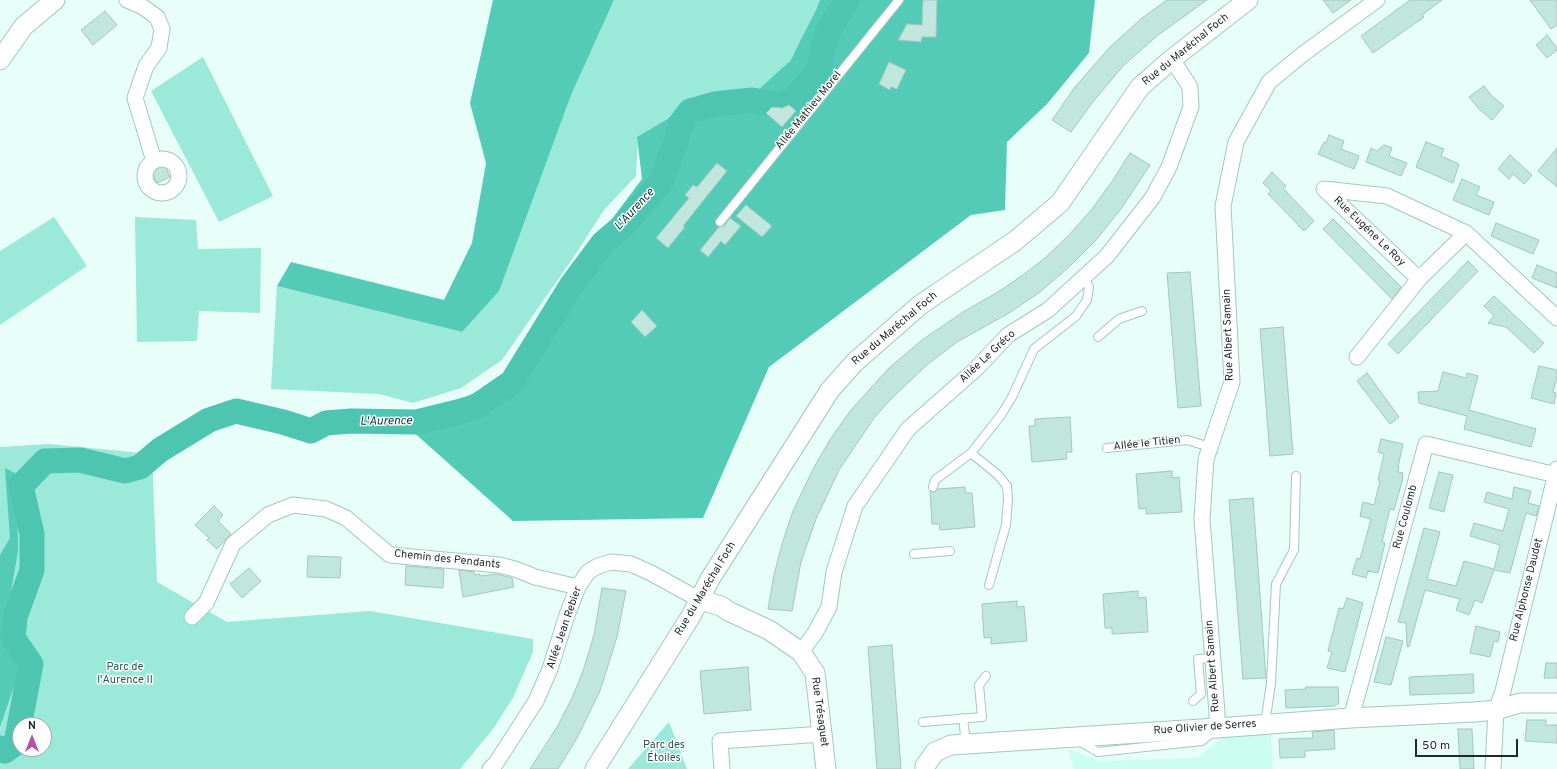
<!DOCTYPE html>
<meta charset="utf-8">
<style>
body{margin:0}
#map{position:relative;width:1557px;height:769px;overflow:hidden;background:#e7fef9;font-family:Overpass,sans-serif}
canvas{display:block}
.north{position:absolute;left:12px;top:717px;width:40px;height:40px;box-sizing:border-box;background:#fff;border:1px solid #a4aaa9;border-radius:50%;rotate:0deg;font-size:11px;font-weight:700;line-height:16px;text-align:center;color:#1c2b27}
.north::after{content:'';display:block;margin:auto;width:14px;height:18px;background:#b54eb1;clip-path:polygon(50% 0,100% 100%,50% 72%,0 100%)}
.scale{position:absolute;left:1415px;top:739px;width:103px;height:18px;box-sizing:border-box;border:2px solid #1c2b27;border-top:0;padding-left:5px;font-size:12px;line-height:14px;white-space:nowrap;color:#1c2b27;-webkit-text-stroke:3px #fff;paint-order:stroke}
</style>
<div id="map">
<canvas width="1557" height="769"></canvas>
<div class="north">N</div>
<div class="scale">50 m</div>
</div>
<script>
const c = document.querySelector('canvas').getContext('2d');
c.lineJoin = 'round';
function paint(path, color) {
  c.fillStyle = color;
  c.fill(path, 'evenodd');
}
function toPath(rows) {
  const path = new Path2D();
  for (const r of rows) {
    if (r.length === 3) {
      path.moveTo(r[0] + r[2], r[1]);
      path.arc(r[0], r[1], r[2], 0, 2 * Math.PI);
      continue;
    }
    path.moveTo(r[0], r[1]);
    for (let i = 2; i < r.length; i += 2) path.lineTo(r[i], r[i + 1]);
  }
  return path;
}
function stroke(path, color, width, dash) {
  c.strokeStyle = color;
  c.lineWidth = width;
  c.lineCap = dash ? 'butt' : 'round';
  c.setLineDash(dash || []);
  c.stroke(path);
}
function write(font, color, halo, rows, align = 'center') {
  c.font = font + ' Overpass,sans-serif';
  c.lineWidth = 3;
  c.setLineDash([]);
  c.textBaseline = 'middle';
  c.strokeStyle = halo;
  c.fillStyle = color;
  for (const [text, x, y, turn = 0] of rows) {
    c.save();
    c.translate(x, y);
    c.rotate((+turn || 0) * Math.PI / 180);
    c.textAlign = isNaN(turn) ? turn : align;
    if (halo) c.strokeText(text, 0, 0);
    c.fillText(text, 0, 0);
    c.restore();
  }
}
const built = toPath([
 [1271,733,1273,769,1074,769,1068,749,1099,761,1197,758,1226,735]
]);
const green = toPath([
 [614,0,820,0,806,32,783,72,756,91,710,94,638,137,636,176,604,210,577,252,502,360,461,388,413,403,379,394,271,389,277,286,462,332],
 [203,57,273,196,219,222,151,91],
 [54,217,87,266,0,325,0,251],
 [135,217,196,220,198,249,261,248,260,313,199,311,197,341,137,342],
 [49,444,152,454,157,582,227,622,370,611,533,639,533,652,513,698,493,729,460,769,0,769,0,447],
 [20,725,44,725,44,749,20,749],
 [669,722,687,769,628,769]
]);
const forest = toPath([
 [493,0,614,0,571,95,499,291,462,332,277,286,291,262,444,300,472,243,486,163,470,103],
 [820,0,1095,0,1089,53,1047,104,1007,142,1005,210,971,215,769,367,703,518,513,521,400,420,481,391,511,370,594,243,642,179,637,137,710,94,757,91,790,61,815,12],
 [5,468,17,474,18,551,6,620,19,672,0,727,0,555,10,538]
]);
const river = toPath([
 [0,748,5,751,16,743,31,664,13,638,15,617,32,570,32,534,21,486,45,461,80,460,125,471,140,467,160,450,209,420,236,411,283,422,311,431,326,423,351,421,417,422,474,408,512,382,571,286,603,243,623,226,661,182,671,154,676,143,680,124,690,111,715,104,752,100,779,105,793,100,811,80,820,66,823,46,831,27,847,0]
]);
const building = toPath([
 [923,0,937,0,936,37,922,37,921,42,898,40,907,24,922,25,923,0],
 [1167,0,1207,0,1158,35,1123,66,1092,103,1071,132,1052,120,1075,87,1110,47,1142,18,1167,0],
 [1323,0,1351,0,1333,13,1323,0],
 [1410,0,1442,0,1422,15,1424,17,1373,53,1361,36,1410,0],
 [1530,0,1557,0,1557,25,1551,29,1530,0],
 [105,11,117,25,93,45,81,30,105,11],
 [1547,35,1557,48,1557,50,1547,58,1536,45,1547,35],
 [889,62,906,70,897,89,891,87,890,90,879,84,889,62],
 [1484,86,1491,95,1504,106,1492,120,1478,108,1469,97,1484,86],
 [789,105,796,111,782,127,766,113,772,107,782,108,789,105],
 [1329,135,1344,141,1341,149,1359,156,1354,169,1318,154,1324,142,1326,143,1329,135],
 [1426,142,1444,149,1441,156,1459,164,1453,183,1416,167,1426,142],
 [1384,145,1392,148,1389,156,1407,163,1401,176,1366,162,1371,148,1377,151,1384,145],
 [1557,148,1557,187,1538,171,1557,148],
 [1130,153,1150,165,1121,209,1096,240,1069,267,1040,292,1009,313,957,342,928,364,891,399,874,418,839,470,816,519,801,562,792,611,768,609,774,575,782,544,793,511,813,469,831,438,851,410,889,368,922,340,963,312,998,292,1023,275,1045,258,1069,235,1092,209,1113,180,1130,153],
 [1510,155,1532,175,1524,184,1513,174,1509,179,1498,169,1510,155],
 [717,163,727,171,683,226,685,227,668,248,656,238,689,198,685,195,693,185,697,187,717,163],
 [164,164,170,177,157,183,151,170,157,169,164,164],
 [1272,172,1286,186,1283,188,1314,221,1304,231,1268,194,1271,191,1263,183,1272,172],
 [1462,179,1480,187,1476,195,1494,202,1489,215,1453,200,1462,179],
 [746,205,772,226,762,237,736,216,746,205],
 [730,218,741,226,725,245,721,241,708,257,700,250,719,227,724,226,730,218],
 [1333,219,1401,287,1392,299,1323,229,1333,219],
 [1496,223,1539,240,1533,254,1491,236,1496,223],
 [1468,261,1478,271,1398,354,1388,344,1468,261],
 [1537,265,1557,273,1557,288,1532,278,1537,265],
 [1190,272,1201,406,1178,408,1167,273,1190,272],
 [1494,296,1544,343,1534,353,1506,327,1488,323,1494,316,1484,306,1494,296],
 [642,310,657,326,645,337,631,322,642,310],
 [1283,327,1293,454,1270,456,1260,329,1283,327],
 [1539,366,1557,370,1557,378,1553,392,1556,393,1554,404,1531,398,1539,366],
 [1443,372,1466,378,1467,373,1478,376,1469,410,1536,429,1531,447,1464,429,1467,416,1419,403,1418,392,1438,391,1443,372],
 [1367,373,1399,417,1390,424,1357,381,1367,373],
 [1070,417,1072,452,1066,452,1067,459,1032,462,1029,426,1035,426,1035,419,1070,417],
 [1381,439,1403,444,1398,467,1399,467,1398,472,1403,473,1402,477,1403,478,1394,510,1390,509,1382,542,1385,543,1378,573,1368,571,1366,578,1352,574,1357,558,1360,559,1371,519,1360,516,1363,502,1374,505,1380,481,1378,480,1384,454,1378,452,1381,439],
 [1172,471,1172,478,1179,477,1182,512,1146,514,1146,508,1139,509,1136,474,1172,471],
 [1439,472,1453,475,1444,512,1429,508,1439,472],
 [965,487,965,493,972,493,975,527,940,530,939,524,932,524,930,491,934,492,938,489,965,487],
 [1514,487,1531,491,1528,503,1539,506,1536,516,1526,513,1510,573,1494,570,1482,603,1475,600,1469,615,1456,610,1460,599,1425,590,1409,647,1407,646,1406,623,1398,622,1424,528,1440,532,1427,579,1456,586,1464,561,1494,569,1500,545,1470,536,1474,523,1503,531,1509,509,1484,502,1487,492,1512,499,1514,487],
 [1253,498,1266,678,1243,679,1229,500,1253,498],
 [214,506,223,515,218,521,231,534,217,549,207,540,209,538,195,525,214,506],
 [308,556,341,557,340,578,307,577,308,556],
 [406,566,444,569,443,588,405,585,406,566],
 [249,568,261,581,242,598,230,584,249,568],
 [459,570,474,572,475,575,480,574,480,576,496,574,512,578,514,587,463,597,459,570],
 [602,588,626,591,617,637,600,691,577,738,558,769,530,769,557,727,572,698,583,671,594,635,602,588],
 [1138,591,1138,598,1146,597,1148,632,1112,634,1112,628,1105,628,1103,594,1138,591],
 [1347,598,1363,603,1345,672,1327,668,1332,652,1328,651,1339,608,1343,609,1347,598],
 [1017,601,1017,607,1024,606,1027,641,991,644,991,637,984,638,982,604,1017,601],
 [1476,626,1500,632,1498,642,1494,641,1490,657,1470,653,1476,626],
 [1386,637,1403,641,1391,685,1374,682,1386,637],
 [892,645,901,769,877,769,868,647,892,645],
 [1546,663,1557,663,1557,678,1544,678,1546,663],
 [748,667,751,710,704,714,700,671,748,667],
 [1473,674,1474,693,1410,695,1409,677,1473,674],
 [1306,687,1338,687,1339,703,1335,706,1286,708,1285,690,1306,689,1306,687],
 [1527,720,1546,720,1546,725,1557,725,1557,743,1525,741,1527,720],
 [1458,729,1472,729,1474,769,1460,769,1458,729],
 [1334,730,1335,749,1305,751,1305,757,1280,758,1279,739,1313,738,1312,732,1334,730]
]);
const service = toPath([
 [720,222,899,0],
 [1098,337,1119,319,1142,311],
 [1107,448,1187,440,1210,447],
 [971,453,998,475,1007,486,1008,499,1006,525,989,585],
 [933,487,935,480,971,453,1001,415,1012,397,1034,349,1076,316,1087,300,1089,287,1084,277],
 [914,554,950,551],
 [1193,701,1201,694,1198,659,1213,658],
 [963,718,966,744],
 [923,722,982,717,979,685,986,676],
 [1265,724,1271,683,1276,584,1294,550,1296,476],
 [1079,741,1098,752,1202,741,1214,731]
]);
const minor = toPath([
 [127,0,143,7,157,17,162,29,159,48,146,66,135,98,154,161],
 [162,176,17],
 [1466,233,1419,279,1324,189,1387,196,1466,233,1557,318],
 [1357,357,1419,279],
 [192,617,206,603,233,544,268,515,293,505,326,509,346,518,390,555,499,565,515,569,535,577,578,587],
 [801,652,815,633,829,607,834,572,855,506,908,429,976,369,1008,335,1048,310,1107,256,1153,197,1169,167,1191,107,1190,87,1172,59],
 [1351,718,1426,444,1556,475],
 [1217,728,1217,713,1202,519,1206,459,1232,382,1223,206,1236,142,1269,82,1303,54,1377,0],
 [490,769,496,763,536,701,550,669,567,615,578,587,588,572,598,566,611,562,631,564,651,573,700,600],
 [722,769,720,741,823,734],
 [1493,769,1496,710,1503,691,1557,469]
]);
const tertiary = toPath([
 [0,60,24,26,55,0],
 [700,600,721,606,728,611,769,630,801,652,815,673,826,769],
 [595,769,691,616,710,579,830,390,855,362,920,305,1015,241,1060,203,1140,87,1172,59,1248,0],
 [925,769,925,766,935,752,951,745,1217,728,1351,718,1474,712,1496,710,1520,703,1557,703]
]);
const streetNames = [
 ["Rue du Maréchal Foch",1186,50,-39],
 ["Allée Mathieu Morel",809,111,-51],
 ["Rue Eugéne Le Roy",1369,232,44],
 ["Rue du Maréchal Foch",895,329,-40],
 ["Rue Albert Samain",1229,335,-92],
 ["Allée Le Gréco",988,357,-43],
 ["Allée le Titien",1147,444,-6],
 ["Rue Coulomb",1406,517,-75],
 ["Chemin des Pendants",447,560,6],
 ["Rue du Maréchal Foch",706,589,-59],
 ["Rue Alphonse Daudet",1527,590,-76],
 ["Allée Jean Rebier",565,628,-71],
 ["Rue Albert Samain",1213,666,-94],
 ["Rue Trésaguet",819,712,82],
 ["Rue Olivier de Serres",1205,728,-4]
];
const parkNames = [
 ["Parc de",125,668],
 ["l'Aurence II",125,681],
 ["Parc des",664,746],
 ["Étoiles",664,759]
];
const waterNames = [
 ["L'Aurence",635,210,-47],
 ["L'Aurence",386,422,-1]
];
paint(built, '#ccfdf1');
paint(green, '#9be9d9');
paint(forest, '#54cbb6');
stroke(river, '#4dc5b0', 25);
paint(building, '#c1e6dd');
stroke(building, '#a2c7be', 1);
stroke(service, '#a3c8bf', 10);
stroke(minor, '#a3c8bf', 17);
stroke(tertiary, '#a3c8bf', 21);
stroke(service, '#fff', 8);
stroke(minor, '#fff', 15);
stroke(tertiary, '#fff', 19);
write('11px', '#1c2b27', '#fff', streetNames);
write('11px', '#295b51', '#fff', parkNames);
write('italic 12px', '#094138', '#fff', waterNames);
</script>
